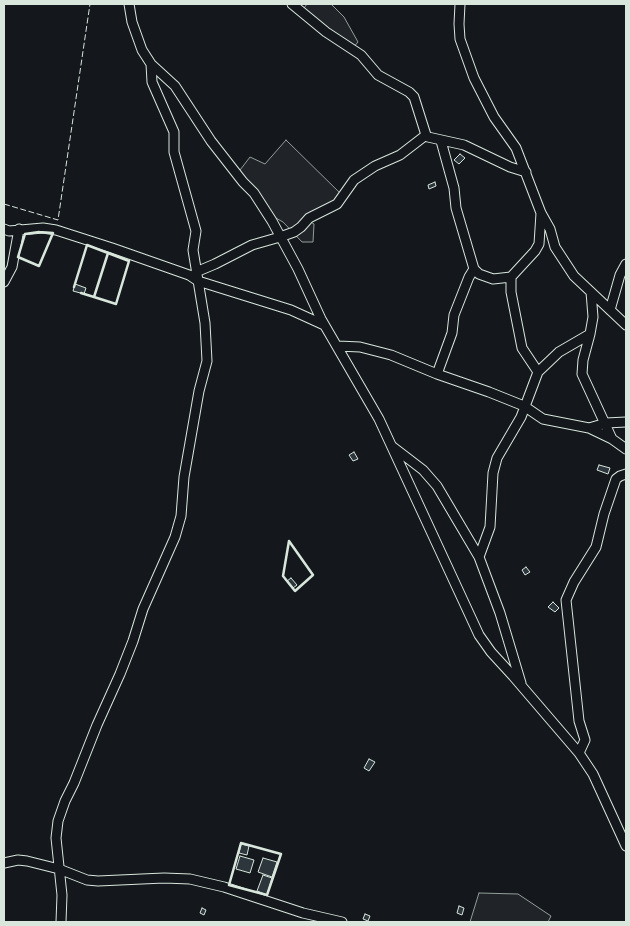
<!DOCTYPE html>
<style>
body{margin:0}
#map{position:relative;width:630px;height:926px;overflow:hidden;background:#14181c;font-family:"Archivo Narrow",sans-serif}
canvas{display:block}
.frame{position:absolute;inset:0;border:5px solid #d8e6dc;pointer-events:none}
</style>
<div id="map">
<canvas width="630" height="926"></canvas>
<div class="frame"></div>
</div>
<script>
const c = document.querySelector('canvas').getContext('2d');
c.lineJoin = 'round';
function paint(path, color) {
  c.fillStyle = color;
  c.fill(path, 'evenodd');
}
function toPath(rows) {
  const path = new Path2D();
  for (const r of rows) {
    path.moveTo(r[0], r[1]);
    for (let i = 2; i < r.length; i += 2) path.lineTo(r[i], r[i + 1]);
  }
  return path;
}
function stroke(path, color, width, dash) {
  c.strokeStyle = color;
  c.lineWidth = width;
  c.lineCap = dash ? 'butt' : 'round';
  c.setLineDash(dash || []);
  c.stroke(path);
}
const green = toPath([
 [307,4,331,4,344,17,358,42,352,49,301,12,307,4],
 [286,140,341,194,335,201,306,219,314,224,313,242,302,242,283,222,274,217,237,174,250,157,265,164,286,140],
 [479,893,518,894,551,916,548,922,470,922,479,893]
]);
const building = toPath([
 [460,154,465,158,459,164,454,160,460,154],
 [435,182,436,186,429,189,428,185,435,182],
 [75,284,86,288,84,294,73,291,75,284],
 [354,452,358,459,353,461,349,455,354,452],
 [599,465,610,468,608,474,597,470,599,465],
 [526,567,530,572,525,575,522,570,526,567],
 [291,578,297,585,293,588,287,581,291,578],
 [553,602,559,608,555,612,548,607,553,602],
 [369,759,375,762,369,771,364,768,369,759],
 [241,844,249,846,247,855,239,853,241,844],
 [240,856,254,860,250,873,236,869,240,856],
 [263,858,277,862,272,877,258,872,263,858],
 [263,875,272,878,267,895,257,891,263,875],
 [459,906,464,908,462,915,457,913,459,906],
 [202,908,206,910,204,915,200,913,202,908],
 [365,914,370,916,368,921,363,919,365,914]
]);
const minor = toPath([
 [129,4,132,22,142,50,151,64,175,86,211,141,243,182,254,193,272,221,298,269,321,319,379,419,479,635,491,652,513,676,579,753,593,774,626,846],
 [292,4,326,32,361,55,378,75,409,92,414,97,426,135,428,137,464,145,510,167,526,172],
 [460,4,459,24,460,39,474,78,494,117,516,148,541,213,550,229,555,247,574,276,626,325],
 [441,141,454,188,456,208,474,269],
 [4,229,9,231,43,228,56,230,112,248,189,275,198,281,291,310,324,325],
 [196,272,215,264,252,245,280,237,294,232,301,227,309,218,337,204,354,180,375,166,400,155,426,135],
 [4,282,12,267,19,229],
 [591,292,593,317,590,334,583,360,582,374,612,439],
 [610,310,620,275,626,264],
 [338,346,360,347,391,355,437,374,489,392,524,406,543,419,589,428,612,439,626,449],
 [538,372,559,352,590,334],
 [437,374,452,333,454,315,469,277,474,269,479,274,493,279,511,277,535,251,539,244,541,213],
 [589,428,606,423,626,422],
 [393,447,423,470,437,486,479,557,500,613,521,683],
 [479,557,490,527,493,473,497,458,521,417,538,372,522,348,511,292,511,277],
 [579,753,585,740,579,721,566,600,574,582,596,547,604,514,616,479,620,476,626,474],
 [4,863,18,860,27,861,59,869,87,880,98,881,164,878,190,879,224,887,303,913,342,922],
 [61,922,62,895,56,838,58,821,65,801,74,783,97,725,120,674,133,641,143,609,175,537,181,516,184,477,199,391,207,361,205,323,193,250,196,231,174,152,174,132,152,82,151,64]
]);
const fence = toPath([
 [4,204,58,220,90,4]
]);
const wall = toPath([
 [39,232,53,233,39,266,18,257,25,234,39,232],
 [74,287,87,245,129,261,116,304,94,297],
 [81,293,94,297,108,253],
 [289,541,313,575,295,591,283,576,289,541],
 [241,843,281,854,267,895,229,885,241,843]
]);
paint(green, '#202428');
stroke(green, '#939e99', 1);
paint(building, '#2c363c');
stroke(building, '#d8e6dc', 1);
stroke(minor, '#d8e6dc', 11);
stroke(minor, '#14181c', 9);
stroke(fence, '#d8e6dc', 1, [6, 2.5]);
stroke(wall, '#d8e6dc', 2.5);
</script>
